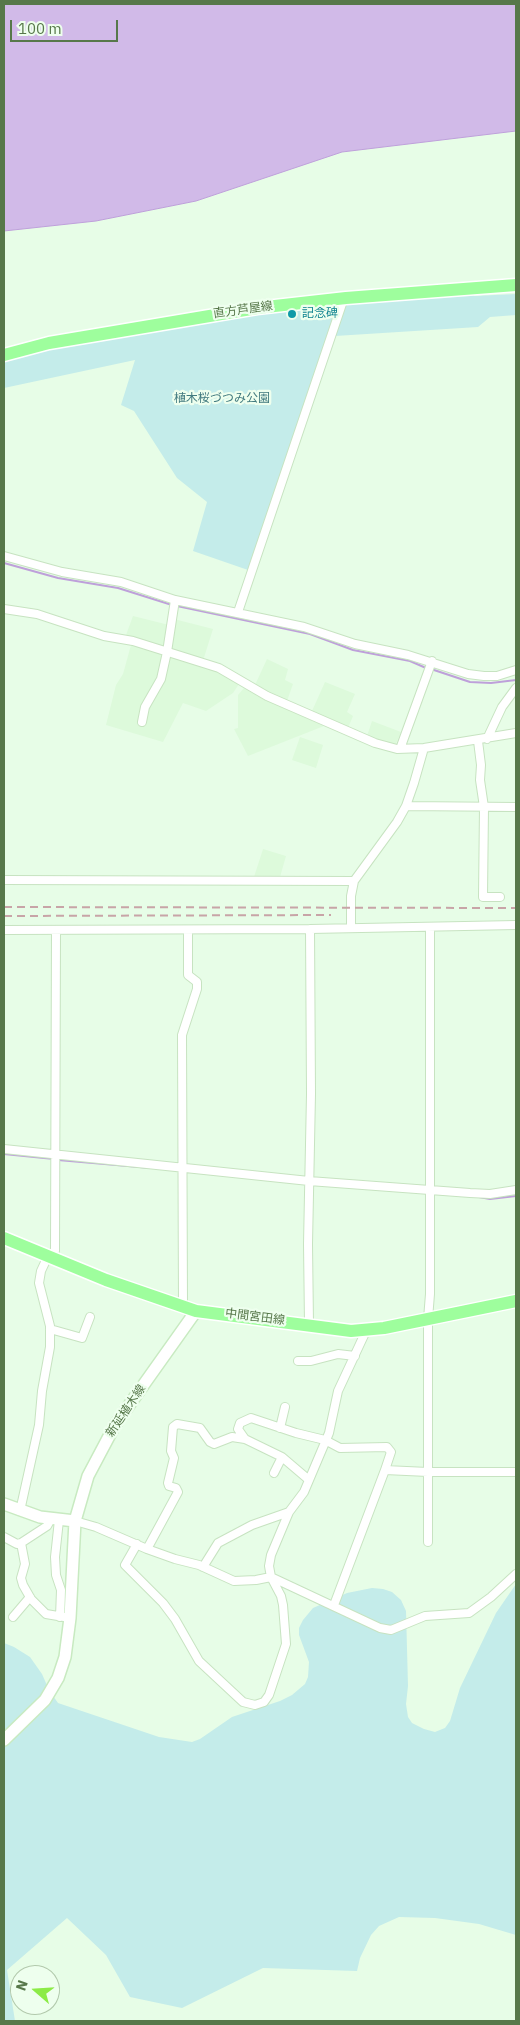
<!DOCTYPE html>
<meta charset="utf-8">
<style>
body{margin:0}
#map{position:relative;width:520px;height:2025px;overflow:hidden;background:#e7fde7;font-family:"IBM Plex Sans",sans-serif}
canvas{display:block}
.frame{position:absolute;inset:0;border:5px solid #57784a;pointer-events:none}
.north{position:absolute;left:10px;top:1965px;width:50px;height:50px;box-sizing:border-box;background:#efe;border:1px solid #b2c9ac;border-radius:50%;rotate:289deg;font-size:14px;font-weight:700;line-height:20px;text-align:center;color:#57784a}
.north::after{content:'';display:block;margin:auto;width:18px;height:22px;background:#8ceb47;clip-path:polygon(50% 0,100% 100%,50% 72%,0 100%)}
.scale{position:absolute;left:10px;top:20px;width:108px;height:22px;box-sizing:border-box;border:2px solid #57784a;border-top:0;padding-left:6px;font-size:15px;line-height:18px;white-space:nowrap;color:#57784a;-webkit-text-stroke:4px #efe;paint-order:stroke}
</style>
<div id="map">
<canvas width="520" height="2025"></canvas>
<div class="frame"></div>
<div class="north">N</div>
<div class="scale">100 m</div>
</div>
<script>
const c = document.querySelector('canvas').getContext('2d');
c.lineJoin = 'round';
function paint(path, color) {
  c.fillStyle = color;
  c.fill(path, 'evenodd');
}
function toPath(rows) {
  const path = new Path2D();
  for (const r of rows) {
    path.moveTo(r[0], r[1]);
    for (let i = 2; i < r.length; i += 2) path.lineTo(r[i], r[i + 1]);
  }
  return path;
}
function stroke(path, color, width, dash) {
  c.strokeStyle = color;
  c.lineWidth = width;
  c.lineCap = dash ? 'butt' : 'round';
  c.setLineDash(dash || []);
  c.stroke(path);
}
function write(font, color, halo, rows, align = 'center') {
  c.font = font + ' "IBM Plex Sans","Noto Sans JP",sans-serif';
  c.lineWidth = 4.5;
  c.setLineDash([]);
  c.textBaseline = 'middle';
  c.strokeStyle = halo;
  c.fillStyle = color;
  for (const [text, x, y, turn = 0] of rows) {
    c.save();
    c.translate(x, y);
    c.rotate((+turn || 0) * Math.PI / 180);
    c.textAlign = isNaN(turn) ? turn : align;
    if (halo) c.strokeText(text, 0, 0);
    c.fillText(text, 0, 0);
    c.restore();
  }
}
const residential = toPath([
 [133,616,173,626,174,619,213,629,201,667,215,671,239,684,233,693,206,711,183,703,163,742,106,725,116,685,123,674,131,645,133,638,126,635],
 [267,659,288,669,285,680,293,684,287,701,255,685],
 [325,682,355,694,347,712,353,716,348,728,312,711],
 [244,688,263,699,324,726,248,756,234,729,238,728,238,695],
 [372,721,401,732,395,746,367,736],
 [300,737,323,745,316,768,292,760],
 [263,849,286,856,280,877,254,877]
]);
const green = toPath([
 [472,292,474,296,516,294,516,315,490,317,478,327,335,336,342,313,346,305,349,304],
 [331,306,334,309,334,316,248,570,193,551,207,502,177,478,134,411,121,405,135,360,4,388,4,359,45,348,224,316],
 [516,1584,516,1935,479,1924,435,1918,399,1917,379,1926,371,1935,360,1958,357,1971,263,1968,182,2008,130,1997,106,1955,67,1918,7,1970,15,2021,4,2021,4,1643,14,1647,30,1657,42,1674,49,1690,58,1703,159,1737,192,1742,200,1739,232,1717,280,1701,292,1695,305,1684,308,1677,309,1662,299,1635,299,1628,303,1620,313,1608,347,1593,372,1588,383,1589,392,1592,401,1600,406,1611,408,1686,406,1704,408,1717,412,1723,424,1729,435,1732,445,1728,450,1721,460,1688,496,1613]
]);
const water = toPath([
 [4,4,516,4,516,131,342,152,196,201,96,221,4,231,4,4]
]);
const stream = toPath([
 [4,563,58,578,118,588,172,605],
 [177,606,310,634,353,650,410,661,426,668],
 [431,669,470,682,491,683,516,680],
 [4,1154,54,1159],
 [58,1160,151,1168],
 [479,1197,490,1199,516,1196]
]);
const minor = toPath([
 [4,556,62,572,121,582,175,600,304,627,355,644,408,655,468,674,484,676,497,676,516,670],
 [4,609,37,614,104,636,133,641,219,668,267,696,375,743,397,749,424,748,516,733],
 [238,612,344,298],
 [142,722,145,707,161,679,167,652,175,600],
 [487,739,502,707,516,688],
 [478,741,481,765,480,780,484,807,483,897,500,897],
 [400,749,432,661],
 [406,806,516,807],
 [4,880,354,881],
 [351,928,351,896,354,881,397,822,406,806,414,783,424,748],
 [4,930,310,929,516,925],
 [4,1149,309,1181,470,1193,490,1194,516,1190],
 [183,1306,182,1035,197,989,197,982,188,975,188,930],
 [309,1324,308,1244,311,1094,310,929],
 [50,1329,82,1338,90,1317],
 [298,1361,311,1361,338,1354,355,1356],
 [280,1428,285,1407],
 [245,1439,238,1429,240,1423,251,1418,296,1433,325,1440,340,1448,387,1447,391,1452,385,1470],
 [274,1473,282,1457],
 [20,1511,39,1425,42,1391,50,1347,50,1326,39,1283,41,1271,48,1256,55,1251,56,930],
 [59,1520,55,1557,56,1575,61,1590,60,1617],
 [75,1521,96,1527,147,1549,175,1559,199,1565,234,1581,256,1580,271,1577,380,1628,391,1630,425,1616,469,1613,491,1597,516,1574],
 [4,1537,17,1544,21,1543,47,1526,51,1519],
 [428,1542,428,1319,430,1294,430,927],
 [21,1543,25,1564,21,1578,23,1585,31,1599,46,1614,70,1618],
 [137,1544,125,1565,163,1603,175,1619,199,1661,243,1702,255,1705,264,1702,269,1695,286,1644,283,1605,281,1596,271,1577,269,1566,271,1555,289,1512,304,1492,329,1433,338,1391,366,1331],
 [147,1549,178,1492,176,1488,169,1486,168,1483,174,1458,171,1451,173,1427,177,1424,200,1428,210,1442,214,1444,232,1437,245,1439,282,1457,309,1480],
 [203,1567,218,1543,252,1525,289,1512],
 [334,1605,385,1470,428,1472,516,1472],
 [13,1617,30,1597]
]);
const secondary = toPath([
 [4,1504,40,1517,75,1521],
 [4,1740,45,1700,58,1678,65,1657,70,1618,75,1521,88,1476,115,1425,196,1311]
]);
const primary = toPath([
 [4,355,49,343,257,308,346,298,516,285],
 [4,1238,106,1280,196,1311,351,1331,384,1328,516,1301]
]);
const rail = toPath([
 [4,907,516,908],
 [4,916,331,915]
]);
const markers = [
 [292,314,5,"#0f9aa8"]
];
const streetNames = [
 ["直方芦屋線",243,310,-8],
 ["中間宮田線",255,1317,7],
 ["新延植木線",126,1411,-56]
];
const cultureNames = [
 ["記念碑",302,314]
];
const parkNames = [
 ["植木桜づつみ公園",222,399]
];
paint(residential, '#ddfadb');
paint(green, '#c4ecea');
paint(water, '#d1bae8');
stroke(water, '#bea0da', 1);
stroke(stream, '#bea0da', 2);
stroke(minor, '#c7e3c1', 10);
stroke(secondary, '#c8eac1', 14);
stroke(primary, '#fff', 15);
stroke(minor, '#fff', 8);
stroke(secondary, '#fff', 11);
stroke(primary, '#9efe9d', 12);
stroke(rail, '#c8a4a7', 2, [8, 5]);
for (const [x, y, r, color] of markers) {
  const dot = new Path2D();
  dot.arc(x, y, r, 0, 2 * Math.PI);
  c.fillStyle = color;
  c.fill(dot);
  stroke(dot, '#efe', 2);
}
write('12px', '#57784a', '#efe', streetNames);
write('12px', '#0d838f', '#efe', cultureNames, 'left');
write('12px', '#417a7f', '#efe', parkNames);
</script>
